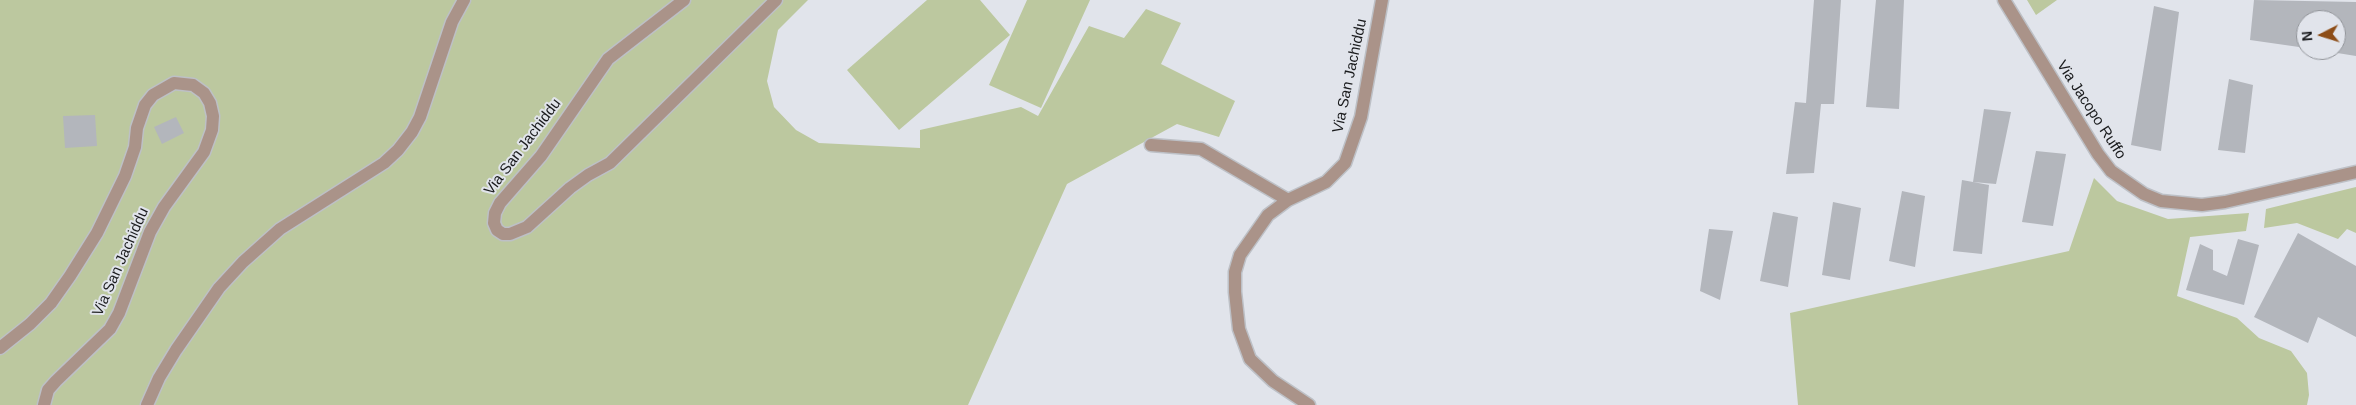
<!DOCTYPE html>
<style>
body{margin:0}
#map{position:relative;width:2356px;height:405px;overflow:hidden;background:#e1e4eb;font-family:Arial,sans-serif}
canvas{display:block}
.north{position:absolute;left:2296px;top:10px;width:50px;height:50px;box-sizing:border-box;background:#e1e4eb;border:1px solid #919499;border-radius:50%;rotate:265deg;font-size:14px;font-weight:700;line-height:20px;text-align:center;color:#1a1b1d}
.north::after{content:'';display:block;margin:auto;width:18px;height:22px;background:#8d4d17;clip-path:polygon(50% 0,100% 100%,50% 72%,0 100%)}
</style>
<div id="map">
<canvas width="2356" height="405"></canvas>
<div class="north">N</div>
</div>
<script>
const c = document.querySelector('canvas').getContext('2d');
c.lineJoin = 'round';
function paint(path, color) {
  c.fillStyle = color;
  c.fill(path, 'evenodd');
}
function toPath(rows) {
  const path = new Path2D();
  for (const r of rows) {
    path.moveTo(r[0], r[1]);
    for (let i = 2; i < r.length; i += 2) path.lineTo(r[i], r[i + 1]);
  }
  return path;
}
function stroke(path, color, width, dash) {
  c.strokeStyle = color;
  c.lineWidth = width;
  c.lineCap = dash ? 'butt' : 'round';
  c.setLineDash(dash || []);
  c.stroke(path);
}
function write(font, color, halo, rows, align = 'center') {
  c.font = font + ' Arial,sans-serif';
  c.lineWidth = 4;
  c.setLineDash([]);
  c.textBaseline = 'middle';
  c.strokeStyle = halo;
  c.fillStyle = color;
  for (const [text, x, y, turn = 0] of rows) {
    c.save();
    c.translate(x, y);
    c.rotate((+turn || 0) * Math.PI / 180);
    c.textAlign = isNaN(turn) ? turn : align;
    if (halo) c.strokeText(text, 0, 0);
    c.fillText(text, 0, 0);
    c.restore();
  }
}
const green = toPath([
 [0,0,808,0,778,30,767,81,774,107,796,130,819,143,920,148,920,130,1021,107,1038,116,1089,26,1124,38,1146,9,1181,23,1161,64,1235,101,1219,137,1177,124,1067,184,968,405,0,405],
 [927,0,980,0,1010,35,899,130,847,70],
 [1027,0,1090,0,1041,108,989,85],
 [2027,0,2057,0,2036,15],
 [2094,178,2117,201,2168,219,2249,213,2246,231,2190,237,2177,296,2237,318,2259,338,2291,351,2307,373,2309,395,2307,405,1798,405,1790,313,2069,251],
 [2356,187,2356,233,2347,229,2338,239,2297,223,2264,228,2266,209]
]);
const building = toPath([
 [1814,0,1841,0,1834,104,1821,104,1814,173,1786,174,1795,102,1806,103],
 [1876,0,1904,0,1899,109,1866,107],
 [2254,0,2356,2,2356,56,2325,51,2336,50,2336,20,2306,20,2306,48,2250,40],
 [2154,6,2179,12,2161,151,2131,145],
 [2229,79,2253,85,2245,153,2218,150],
 [1984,109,2011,112,1996,184,1973,182,1989,185,1982,254,1953,251,1962,180,1973,182],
 [95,115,97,146,65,148,63,116],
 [176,117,184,133,162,144,154,127],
 [2036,151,2066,154,2053,226,2022,222],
 [1902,191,1925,196,1915,267,1889,261],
 [1833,202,1861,208,1850,280,1822,275],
 [1773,212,1798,217,1788,287,1760,281],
 [1709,229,1733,231,1720,300,1700,291],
 [2298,233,2356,266,2356,337,2318,317,2308,343,2254,317],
 [2238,239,2259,245,2244,305,2186,290,2200,244,2213,250,2213,270,2227,276]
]);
const minor = toPath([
 [684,0,608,59,541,156,500,203,495,213,494,223,497,230,503,234,510,234,527,227,570,188,588,175,610,163,776,0],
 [2004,0,2098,154,2111,171,2144,194,2161,201,2202,205,2225,202,2356,172],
 [1151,145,1201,149,1288,200],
 [0,348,30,324,51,303,70,276,97,233,125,176,135,147,137,128,145,105,153,95,174,83,193,85,204,93,210,103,213,116,212,130,204,152,164,207,150,232,119,313,110,329,56,381,48,390,44,405],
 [147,405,159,378,176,350,219,288,243,262,280,229,384,163,398,150,412,132,420,117,452,22,464,0],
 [1309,405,1273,381,1250,359,1239,329,1235,292,1235,272,1240,255,1268,215,1288,200,1326,182,1345,163,1361,117,1382,0]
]);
const streetNames = [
 ["Via San Jachiddu",1350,76,-78],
 ["Via Jacopo Ruffo",2091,110,57],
 ["Via San Jachiddu",523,147,-53],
 ["Via San Jachiddu",121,262,-66]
];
paint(green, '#bcc89f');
paint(building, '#b3b6bc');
stroke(minor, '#bdc0c6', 15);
stroke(minor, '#aa9389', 12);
write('15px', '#1a1b1d', '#e1e4eb', streetNames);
</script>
